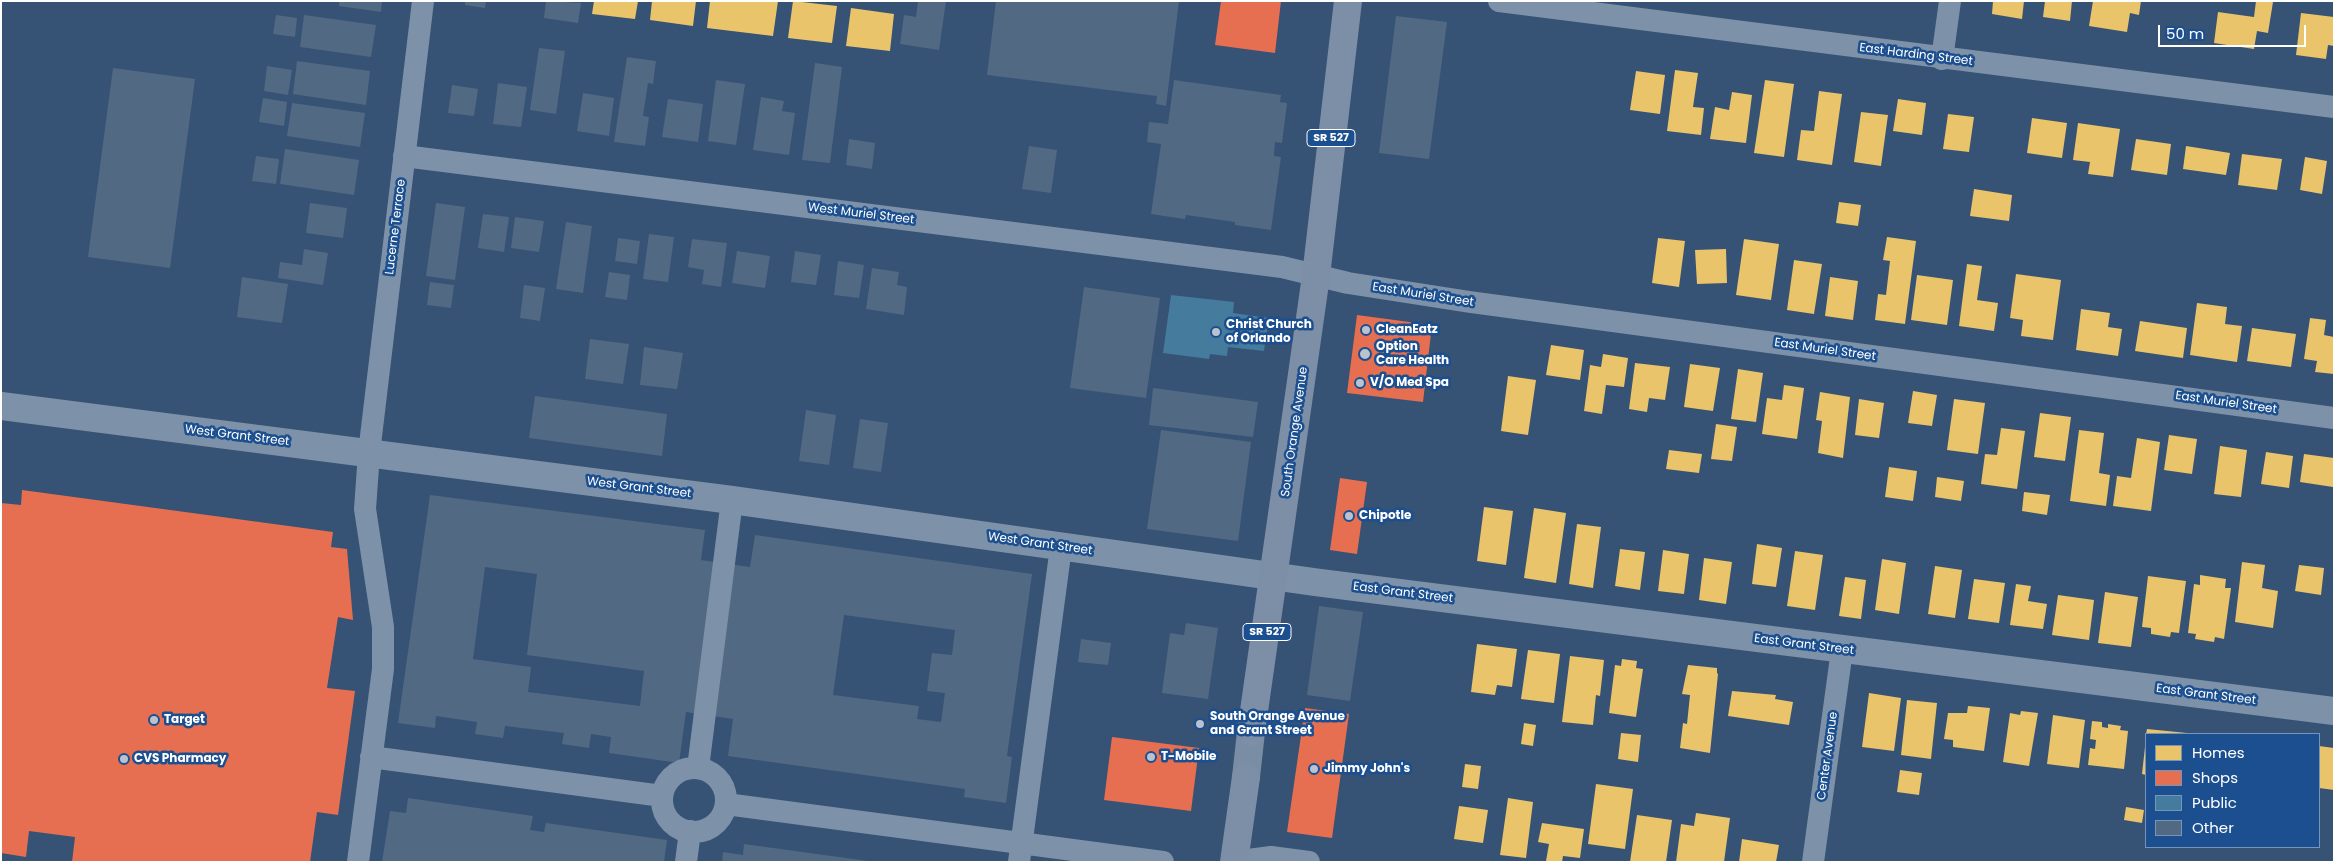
<!DOCTYPE html>
<style>
body{margin:0}
#map{position:relative;width:2335px;height:863px;overflow:hidden;background:#365274;font-family:Poppins,sans-serif}
canvas{display:block}
.frame{position:absolute;inset:0;border:2px solid #fff;pointer-events:none}
.legend{position:absolute;left:2145px;top:733px;width:175px;height:115px;box-sizing:border-box;background:#1b4f8f;border:1px solid #7695bc;margin:0;padding:6px 9px;list-style:none;font-size:15px;color:#fff}
.legend li{display:flex;align-items:center;gap:10px;height:25px}
.legend b{width:25px;border:1px solid #7695bc}
.scale{position:absolute;left:2158px;top:25px;width:148px;height:22px;box-sizing:border-box;border:2px solid #fff;border-top:0;padding-left:6px;font-size:15px;line-height:18px;white-space:nowrap;color:#fff;-webkit-text-stroke:4px #1b4f8f;paint-order:stroke}
</style>
<div id="map">
<canvas width="2335" height="863"></canvas>
<div class="frame"></div>
<ul class="legend">
<li><b style="height:14px;background:#e9c46a"></b>Homes</li>
<li><b style="height:14px;background:#e76f51"></b>Shops</li>
<li><b style="height:14px;background:#457b9d"></b>Public</li>
<li><b style="height:14px;background:#526984"></b>Other</li>
</ul>
<div class="scale">50 m</div>
</div>
<script>
const c = document.querySelector('canvas').getContext('2d');
c.lineJoin = 'round';
function paint(path, color) {
  c.fillStyle = color;
  c.fill(path, 'evenodd');
}
function toPath(rows) {
  const path = new Path2D();
  for (const r of rows) {
    if (r.length === 3) {
      path.moveTo(r[0] + r[2], r[1]);
      path.arc(r[0], r[1], r[2], 0, 2 * Math.PI);
      continue;
    }
    path.moveTo(r[0], r[1]);
    for (let i = 2; i < r.length; i += 2) path.lineTo(r[i], r[i + 1]);
  }
  return path;
}
function stroke(path, color, width, dash) {
  c.strokeStyle = color;
  c.lineWidth = width;
  c.lineCap = dash ? 'butt' : 'round';
  c.setLineDash(dash || []);
  c.stroke(path);
}
function write(font, color, halo, rows, align = 'center') {
  c.font = font + ' Poppins,sans-serif';
  c.lineWidth = 5;
  c.setLineDash([]);
  c.textBaseline = 'middle';
  c.strokeStyle = halo;
  c.fillStyle = color;
  for (const [text, x, y, turn = 0] of rows) {
    c.save();
    c.translate(x, y);
    c.rotate((+turn || 0) * Math.PI / 180);
    c.textAlign = isNaN(turn) ? turn : align;
    if (halo) c.strokeText(text, 0, 0);
    c.fillText(text, 0, 0);
    c.restore();
  }
}
const homes = toPath([
 [594,1,638,1,635,19,592,14],
 [652,1,696,1,693,26,650,20],
 [710,1,778,1,773,36,707,28],
 [793,1,837,6,832,43,788,38],
 [1993,1,2024,1,2022,19,1992,14],
 [2045,1,2072,1,2070,21,2043,17],
 [2093,1,2141,1,2139,15,2130,13,2127,32,2089,26],
 [2256,1,2273,2,2268,33,2257,31,2254,49,2214,43,2218,12,2254,17],
 [851,8,894,14,890,51,846,46],
 [2301,13,2334,17,2334,46,2328,45,2326,59,2296,55],
 [1675,70,1698,73,1693,107,1704,108,1701,135,1667,131],
 [1636,71,1665,75,1660,114,1630,110],
 [1765,80,1794,84,1784,157,1754,153],
 [1819,91,1842,94,1832,165,1797,160,1801,130,1814,131],
 [1732,92,1752,95,1746,143,1710,139,1715,107,1729,110],
 [1898,99,1926,103,1922,135,1893,131],
 [1861,112,1888,115,1881,166,1854,162],
 [1948,114,1974,117,1969,152,1943,149],
 [2032,118,2067,123,2062,158,2027,153],
 [2078,123,2120,129,2113,177,2088,174,2090,162,2073,160],
 [2136,139,2171,144,2167,175,2131,170],
 [2186,146,2230,153,2226,175,2183,169],
 [2242,154,2282,159,2277,190,2238,185],
 [2305,157,2327,161,2322,194,2300,190],
 [1974,189,2012,195,2009,221,1970,216],
 [1839,202,1861,205,1858,226,1836,223],
 [1887,237,1916,241,1905,324,1875,320,1878,294,1886,295,1890,261,1883,260],
 [1658,238,1685,241,1679,287,1652,283],
 [1744,239,1779,244,1771,300,1736,295],
 [1726,249,1727,283,1697,284,1695,250],
 [1794,260,1822,264,1814,314,1787,310],
 [1967,264,1982,266,1977,300,1998,303,1994,331,1959,326],
 [2016,274,2061,280,2053,340,2021,336,2023,320,2010,318],
 [1917,275,1953,280,1947,325,1911,320],
 [1830,277,1858,281,1853,320,1825,316],
 [2197,303,2227,307,2225,324,2242,326,2237,362,2190,355],
 [2081,309,2110,313,2108,327,2122,329,2118,356,2076,350],
 [2310,318,2326,320,2324,335,2334,337,2334,374,2315,372,2317,361,2304,359],
 [2140,321,2187,328,2183,358,2135,351],
 [2252,328,2296,334,2291,367,2247,361],
 [1551,345,1584,350,1580,380,1546,375],
 [1603,354,1628,358,1624,387,1606,385,1602,414,1584,411,1590,365,1601,367],
 [1635,363,1670,367,1665,400,1649,398,1647,412,1629,409],
 [1690,364,1720,368,1713,411,1684,407],
 [1738,369,1763,373,1756,422,1731,419],
 [1508,376,1536,380,1528,435,1501,431],
 [1784,385,1804,388,1797,439,1762,434,1767,398,1782,400],
 [1913,391,1937,395,1932,426,1908,423],
 [1820,392,1850,397,1843,458,1818,453,1822,421,1816,420],
 [1859,399,1884,403,1879,438,1855,435],
 [1954,399,1985,403,1978,454,1947,450],
 [2040,413,2071,417,2065,461,2034,457],
 [1716,424,1737,427,1732,461,1711,459],
 [2001,428,2025,431,2017,489,1981,484,1985,454,1997,455],
 [2079,430,2104,433,2099,473,2110,475,2106,506,2070,501],
 [2169,435,2197,439,2192,474,2164,470],
 [2137,438,2160,442,2151,511,2113,506,2117,476,2131,478],
 [2220,446,2247,450,2241,497,2214,494],
 [1669,450,1702,454,1699,473,1666,469],
 [2266,452,2293,456,2289,488,2261,484],
 [2304,454,2334,458,2333,487,2300,482],
 [1889,467,1917,471,1913,501,1885,497],
 [1937,477,1964,481,1961,501,1935,497],
 [2024,492,2050,495,2047,515,2022,511],
 [1484,507,1513,511,1506,565,1477,561],
 [1534,508,1566,513,1556,583,1524,578],
 [1577,524,1601,527,1593,588,1569,584],
 [1757,544,1782,548,1776,587,1752,584],
 [1620,549,1645,552,1640,590,1615,586],
 [1663,550,1689,554,1684,594,1658,591],
 [1795,551,1823,555,1815,610,1787,606],
 [1704,558,1732,562,1726,604,1699,600],
 [1882,559,1906,563,1899,614,1875,610],
 [2242,562,2265,565,2262,588,2278,591,2273,628,2235,622],
 [2299,565,2324,568,2321,595,2295,591],
 [1935,566,1962,570,1955,618,1928,614],
 [2200,575,2226,579,2225,588,2231,588,2224,639,2215,637,2214,642,2195,639,2196,634,2188,633,2194,584,2200,585],
 [2148,576,2186,581,2179,633,2171,632,2170,637,2151,634,2151,628,2142,627],
 [1845,577,1866,580,1861,619,1839,616],
 [1974,579,2005,583,1999,623,1968,619],
 [2016,584,2031,586,2028,601,2047,604,2043,629,2010,625],
 [2105,592,2138,597,2131,647,2098,643],
 [2058,595,2094,600,2089,640,2052,635],
 [1477,644,1517,649,1512,687,1497,685,1495,695,1471,692],
 [1528,650,1560,654,1554,703,1521,699],
 [1570,656,1604,660,1600,696,1596,695,1593,725,1562,722],
 [1622,659,1637,661,1636,668,1643,669,1636,717,1609,713,1615,665,1621,666],
 [1688,665,1717,668,1717,673,1718,674,1710,753,1680,748,1683,723,1687,724,1690,695,1682,694],
 [1732,691,1776,695,1775,699,1793,702,1789,725,1728,716],
 [1869,693,1901,698,1894,751,1862,747],
 [1907,700,1937,703,1931,759,1901,755],
 [1968,706,1990,708,1984,751,1953,747,1953,740,1944,739,1948,713,1967,713],
 [2021,711,2038,713,2029,766,2003,762,2010,713,2020,715],
 [2053,715,2085,720,2079,768,2047,764],
 [2092,721,2102,722,2102,727,2108,728,2108,724,2121,726,2120,730,2128,731,2124,769,2088,765,2090,748,2095,749,2096,740,2090,739],
 [1524,723,1536,725,1533,746,1521,744],
 [2147,729,2187,733,2187,734,2146,734],
 [1621,733,1641,735,1638,762,1618,759],
 [2319,746,2334,748,2334,790,2319,788],
 [2145,747,2146,747,2146,775,2142,774],
 [1465,764,1481,766,1478,789,1462,787],
 [1900,770,1922,773,1919,795,1897,792],
 [1596,784,1633,789,1625,849,1588,844],
 [1508,798,1533,802,1526,858,1500,855],
 [1459,806,1488,810,1483,843,1454,839],
 [2126,807,2144,810,2142,823,2124,820],
 [1696,813,1730,818,1724,862,1676,862,1681,824,1694,826],
 [1637,815,1672,820,1666,862,1630,862],
 [1542,823,1584,829,1580,858,1563,856,1562,862,1546,861,1549,844,1538,842],
 [1742,839,1779,845,1776,862,1739,862]
]);
const shops = toPath([
 [1221,1,1281,1,1275,53,1215,45],
 [1357,315,1432,325,1423,402,1347,393],
 [1340,478,1367,482,1357,554,1330,550],
 [22,490,333,532,331,547,347,549,353,620,338,617,327,688,355,691,338,815,317,812,310,862,72,862,75,837,29,831,26,857,1,853,1,503,21,505],
 [1305,708,1349,714,1332,838,1287,832],
 [1112,737,1199,748,1191,811,1104,800]
]);
const public = toPath([
 [1171,295,1234,302,1233,313,1269,318,1264,351,1228,347,1227,356,1210,354,1209,359,1163,353]
]);
const building = toPath([
 [339,1,382,1,381,12,339,6],
 [465,1,486,1,485,8,465,5],
 [546,1,581,3,578,23,544,18],
 [918,1,946,1,939,50,900,44,904,15,916,17],
 [996,1,1179,1,1166,106,1156,104,1157,96,987,75],
 [276,15,297,18,295,37,273,34],
 [304,15,376,25,371,57,300,47],
 [1396,16,1447,22,1429,159,1379,153],
 [539,48,565,51,556,114,530,110],
 [627,57,656,61,653,84,648,83,643,116,649,117,645,146,614,142],
 [297,61,370,71,366,105,293,94],
 [815,63,842,67,830,163,802,160],
 [267,66,292,70,288,95,264,91],
 [113,68,195,79,170,268,88,257],
 [716,80,745,84,736,145,708,141],
 [1174,80,1281,95,1280,102,1287,103,1282,143,1275,142,1274,156,1281,157,1271,230,1235,225,1235,222,1186,215,1185,219,1151,214,1161,144,1147,142,1149,122,1168,124],
 [498,83,527,87,521,127,493,124],
 [452,85,478,89,474,116,448,113],
 [583,93,614,98,609,136,577,131],
 [761,97,784,101,782,111,795,113,789,155,753,150],
 [263,98,287,102,284,126,259,122],
 [668,99,703,104,698,142,662,137],
 [292,103,365,113,360,147,287,136],
 [849,139,875,143,872,169,846,165],
 [1029,146,1057,150,1051,193,1022,189],
 [285,149,359,160,354,195,280,184],
 [256,156,279,159,276,184,252,181],
 [310,203,347,208,343,238,306,233],
 [436,203,465,207,455,280,426,276],
 [483,214,509,217,504,252,478,248],
 [515,217,544,221,539,252,511,248],
 [566,222,592,226,583,293,556,289],
 [649,234,674,237,668,282,643,279],
 [618,238,640,241,637,264,615,261],
 [692,239,727,243,721,287,702,284,704,270,688,267],
 [304,249,328,253,323,285,278,278,280,262,302,265],
 [737,251,770,256,765,288,732,283],
 [795,251,821,255,816,285,791,282],
 [838,261,864,265,859,298,834,295],
 [872,268,899,272,897,285,907,287,904,315,866,309],
 [609,272,630,275,627,300,605,297],
 [242,277,288,284,282,323,237,317],
 [430,282,454,285,451,308,427,305],
 [524,285,545,288,540,321,520,318],
 [1084,287,1160,298,1146,398,1070,388],
 [590,339,629,344,623,384,585,379],
 [644,347,683,353,677,389,640,385],
 [1153,388,1258,402,1253,437,1149,425],
 [535,396,667,414,662,456,529,438],
 [806,410,836,415,829,465,799,461],
 [860,419,888,423,881,472,853,468],
 [1161,430,1251,442,1238,541,1147,529],
 [430,495,705,530,701,560,750,567,755,535,1032,574,1007,756,1012,757,1006,803,964,797,965,789,728,756,733,719,686,712,679,763,609,753,611,737,591,734,589,748,562,744,564,733,505,726,503,738,475,734,477,722,436,716,435,728,398,723],
 [485,567,537,574,527,655,644,671,640,706,528,692,531,667,473,659],
 [844,615,955,630,952,655,932,653,927,691,945,693,941,722,917,719,919,706,833,695],
 [1319,606,1363,612,1350,701,1307,695],
 [1186,623,1218,628,1208,699,1162,693,1170,633,1184,635],
 [1081,639,1111,643,1108,665,1078,662],
 [408,798,533,816,530,830,544,832,546,823,667,840,664,862,382,862,390,811,406,813],
 [744,844,868,861,868,862,722,862,723,852,743,855]
]);
const minor = toPath([
 [1499,1,2334,107],
 [1942,59,1950,1],
 [404,156,1282,267,1348,283,1470,302,2334,418],
 [371,757,662,796],
 [698,768,732,500],
 [694,800,32],
 [726,804,1163,862],
 [358,862,383,669,383,627,365,509,369,453,423,1],
 [686,862,690,831],
 [1019,862,1061,547],
 [1233,862,1271,857,1309,862],
 [1813,862,1842,650]
]);
const tertiary = toPath([
 [1,406,732,500,1314,582,2334,711]
]);
const secondary = toPath([
 [1246,777,1251,732]
]);
const primary = toPath([
 [1251,732,1316,276,1348,1],
 [1234,862,1246,777]
]);
const markers = [
 [1366,330,5,"#b9c2ce"],
 [1216,332,5,"#b9c2ce"],
 [1365,354,6,"#b9c2ce"],
 [1360,383,5,"#b9c2ce"],
 [1349,516,5,"#b9c2ce"],
 [154,720,5,"#b9c2ce"],
 [1200,724,5,"#b9c2ce"],
 [1151,757,5,"#b9c2ce"],
 [124,759,5,"#b9c2ce"],
 [1314,769,5,"#b9c2ce"]
];
const shields = [
 [1331,138,48],
 [1267,632,48]
];
const shieldNames = [
 ["SR 527",1331,138],
 ["SR 527",1267,632]
];
const streetNames = [
 ["East Harding Street",1916,55,7],
 ["West Muriel Street",861,214,7],
 ["Lucerne Terrace",396,227,-83],
 ["East Muriel Street",1423,295,9],
 ["East Muriel Street",1825,350,8],
 ["East Muriel Street",2226,403,8],
 ["South Orange Avenue",1295,432,-82],
 ["West Grant Street",237,436,7],
 ["West Grant Street",639,488,7],
 ["West Grant Street",1040,544,8],
 ["East Grant Street",1403,593,7],
 ["East Grant Street",1804,645,7],
 ["East Grant Street",2206,695,7],
 ["Center Avenue",1828,756,-82]
];
const poiNames = [
 ["Christ Church",1226,325],
 ["of Orlando",1226,339],
 ["CleanEatz",1376,330],
 ["Option",1376,347],
 ["Care Health",1376,361],
 ["V/O Med Spa",1370,383],
 ["Chipotle",1359,516],
 ["South Orange Avenue",1210,717],
 ["and Grant Street",1210,731],
 ["Target",164,720],
 ["T-Mobile",1161,757],
 ["CVS Pharmacy",134,759],
 ["Jimmy John's",1324,769]
];
paint(homes, '#e9c46a');
paint(shops, '#e76f51');
paint(public, '#457b9d');
paint(building, '#526984');
stroke(minor, '#7d92a8', 22);
stroke(tertiary, '#7d92a8', 28);
stroke(secondary, '#798da4', 28);
stroke(primary, '#7d8ea7', 28);
for (const [x, y, r, color] of markers) {
  const dot = new Path2D();
  dot.arc(x, y, r, 0, 2 * Math.PI);
  c.fillStyle = color;
  c.fill(dot);
  stroke(dot, '#1b4f8f', 2);
}
for (const [x, y, w] of shields) {
  const box = new Path2D();
  box.roundRect(x - w / 2, y - 8.5, w, 17, 4);
  c.fillStyle = '#1b4f8f';
  c.fill(box);
  stroke(box, '#fff', 1);
}
write('bold 11px', '#fff', null, shieldNames);
write('12px', '#fff', '#1b4f8f', streetNames);
write('bold 12px', '#fff', '#1b4f8f', poiNames, 'left');
</script>
